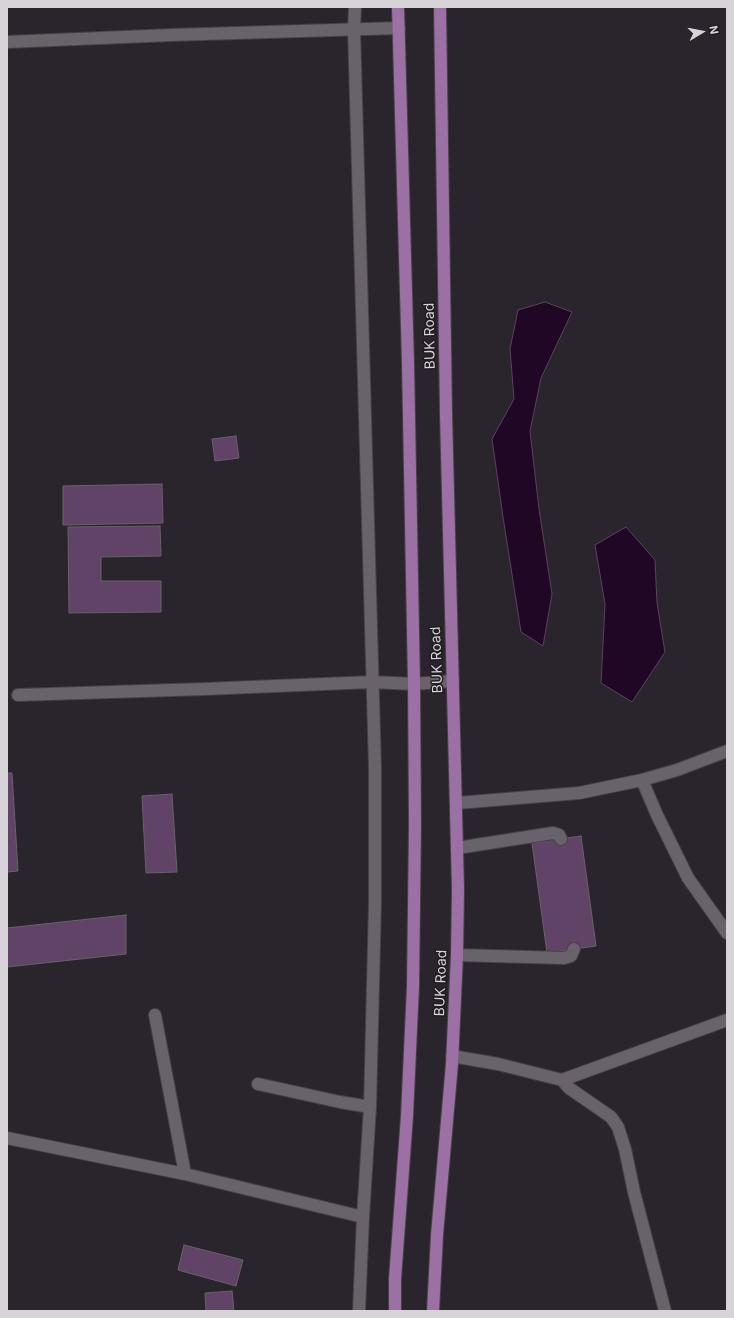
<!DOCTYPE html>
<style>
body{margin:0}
#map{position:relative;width:734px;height:1318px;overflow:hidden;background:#2a252c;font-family:Inter,sans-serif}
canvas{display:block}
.frame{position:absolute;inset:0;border:8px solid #d7d3d8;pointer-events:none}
.north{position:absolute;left:682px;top:12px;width:40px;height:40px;-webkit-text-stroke:3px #211b22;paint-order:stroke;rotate:80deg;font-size:11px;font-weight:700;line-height:16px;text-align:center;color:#d7d3d8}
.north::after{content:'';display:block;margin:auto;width:14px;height:18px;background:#d7d3d8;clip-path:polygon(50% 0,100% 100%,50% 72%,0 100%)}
</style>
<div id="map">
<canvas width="734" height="1318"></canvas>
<div class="frame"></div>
<div class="north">N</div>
</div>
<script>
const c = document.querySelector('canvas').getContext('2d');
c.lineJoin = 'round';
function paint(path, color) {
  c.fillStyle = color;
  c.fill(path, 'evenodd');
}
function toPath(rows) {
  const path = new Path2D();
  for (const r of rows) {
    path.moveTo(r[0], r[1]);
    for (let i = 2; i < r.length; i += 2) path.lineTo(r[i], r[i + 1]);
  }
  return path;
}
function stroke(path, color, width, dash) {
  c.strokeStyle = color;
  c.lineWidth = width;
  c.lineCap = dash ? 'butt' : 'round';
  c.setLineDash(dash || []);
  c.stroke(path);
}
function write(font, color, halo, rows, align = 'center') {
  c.font = font + ' Inter,sans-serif';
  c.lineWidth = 3;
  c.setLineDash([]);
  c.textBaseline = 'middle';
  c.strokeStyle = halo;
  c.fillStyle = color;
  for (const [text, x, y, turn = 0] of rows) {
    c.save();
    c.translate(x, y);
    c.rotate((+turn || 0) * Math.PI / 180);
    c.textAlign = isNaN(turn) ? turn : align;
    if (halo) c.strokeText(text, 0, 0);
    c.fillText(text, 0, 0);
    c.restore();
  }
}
const water = toPath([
 [545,302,572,312,541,378,530,431,539,509,552,594,543,646,521,632,503,517,492,439,514,399,510,349,518,310,545,302],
 [626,527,655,560,657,603,665,652,632,702,601,683,605,604,595,545,626,527]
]);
const building = toPath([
 [236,436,239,458,215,461,212,439,236,436],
 [162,484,163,523,63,525,63,486,162,484],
 [160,526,161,556,101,557,101,581,161,581,161,612,69,613,68,527,160,526],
 [7,773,12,773,18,871,7,872,7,773],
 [172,794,177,872,146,873,142,796,172,794],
 [581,836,596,946,547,953,532,843,581,836],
 [126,915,126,954,7,967,7,928,126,915],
 [184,1245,243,1260,236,1286,178,1270,184,1245],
 [232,1291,234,1311,206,1311,205,1293,232,1291]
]);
const lane = toPath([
 [457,848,553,833,559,835,561,839],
 [457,955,564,958,571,956,574,949],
 [155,1015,185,1174],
 [258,1084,340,1102,370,1107],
 [7,1138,185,1174,363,1217]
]);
const street = toPath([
 [355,7,354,29,375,767,375,903,370,1107,363,1217,359,1311],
 [18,695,204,689,372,682,414,684,453,681],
 [642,780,657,815,688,878,727,933],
 [457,803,579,793,642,780,677,770,727,751],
 [452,1056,498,1064,562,1080,727,1020],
 [562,1080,569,1088,611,1117,618,1127,625,1149,634,1192,665,1311]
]);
const secondary = toPath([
 [7,42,171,35,399,28]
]);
const primary = toPath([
 [395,1311,395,1279,407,1116,413,986,415,824,414,684,408,363,398,7],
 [433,1311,437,1235,452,1064,457,955,458,890,446,413,440,7]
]);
const streetNames = [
 ["BUK Road",430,336,-91],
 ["BUK Road",437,660,-92],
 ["BUK Road",441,983,-88]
];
paint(water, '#210726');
stroke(water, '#58445b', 1);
paint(building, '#604367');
stroke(building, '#68626a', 1);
stroke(lane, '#464147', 14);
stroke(street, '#464147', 14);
stroke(secondary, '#464147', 14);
stroke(primary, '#464147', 14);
stroke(lane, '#69626a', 12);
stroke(street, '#69626a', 12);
stroke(secondary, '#69626a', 12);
stroke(primary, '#9c70a5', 12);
write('14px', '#d7d3d8', '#211b22', streetNames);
</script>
